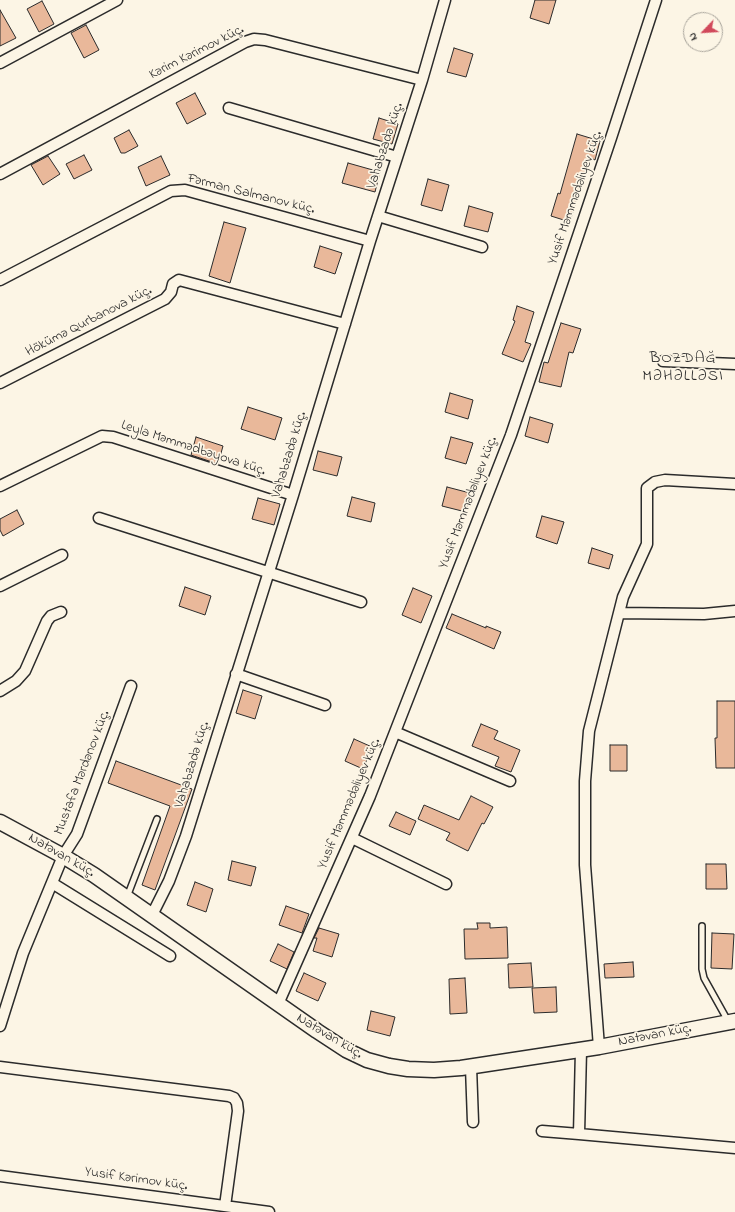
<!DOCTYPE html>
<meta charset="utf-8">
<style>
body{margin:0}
#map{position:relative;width:735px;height:1212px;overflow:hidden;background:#fcf5e5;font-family:"Indie Flower",sans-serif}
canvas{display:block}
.north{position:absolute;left:683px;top:12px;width:40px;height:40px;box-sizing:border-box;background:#fcf5e5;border:1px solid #a8a49b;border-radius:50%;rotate:245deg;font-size:11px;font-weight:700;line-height:16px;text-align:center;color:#2b2b2b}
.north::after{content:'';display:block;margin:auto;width:14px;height:18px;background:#d1495b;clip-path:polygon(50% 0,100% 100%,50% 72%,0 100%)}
</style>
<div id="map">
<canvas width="735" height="1212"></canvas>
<div class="north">N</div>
</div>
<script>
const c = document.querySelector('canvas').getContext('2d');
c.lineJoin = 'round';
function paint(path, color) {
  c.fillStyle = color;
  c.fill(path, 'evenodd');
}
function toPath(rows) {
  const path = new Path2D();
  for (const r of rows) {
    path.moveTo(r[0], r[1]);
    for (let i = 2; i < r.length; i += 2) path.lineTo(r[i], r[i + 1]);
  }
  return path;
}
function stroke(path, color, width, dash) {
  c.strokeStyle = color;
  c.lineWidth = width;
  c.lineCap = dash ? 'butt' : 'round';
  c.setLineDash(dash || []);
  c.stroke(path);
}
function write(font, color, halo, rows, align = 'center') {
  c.font = font + ' "Indie Flower",sans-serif';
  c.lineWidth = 3.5;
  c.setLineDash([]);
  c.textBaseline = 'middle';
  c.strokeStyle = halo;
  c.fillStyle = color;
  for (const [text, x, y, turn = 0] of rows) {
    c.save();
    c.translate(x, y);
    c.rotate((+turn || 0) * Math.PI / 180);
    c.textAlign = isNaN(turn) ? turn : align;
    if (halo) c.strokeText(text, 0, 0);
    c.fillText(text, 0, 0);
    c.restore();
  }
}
const building = toPath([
 [535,0,556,0,549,24,530,18,535,0],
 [42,1,54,24,39,32,27,9,42,1],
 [0,10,16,38,0,46,0,10],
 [86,25,99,50,84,58,71,33,86,25],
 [454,48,473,54,466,77,447,72,454,48],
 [195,93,206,114,187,124,176,103,195,93],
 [379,118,398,124,392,144,373,139,379,118],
 [129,130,138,146,125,153,121,153,114,138,129,130],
 [577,134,600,141,595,160,591,158,581,190,579,190,570,222,551,216,558,193,560,194,577,134],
 [84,155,92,170,74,179,66,164,84,155],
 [48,156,60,174,43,185,31,165,48,156],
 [161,156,170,175,146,186,138,167,161,156],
 [348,163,380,172,375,192,342,183,348,163],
 [428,179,449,185,442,211,421,205,428,179],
 [469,206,493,213,488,232,464,226,469,206],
 [224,222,246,228,230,283,209,276,224,222],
 [320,246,342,253,335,274,314,267,320,246],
 [517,306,534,312,525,342,531,344,523,362,502,354,515,321,513,320,517,306],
 [561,323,581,329,573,353,569,352,561,387,539,382,544,362,548,363,561,323],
 [450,393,473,400,468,419,445,412,450,393],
 [248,407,282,418,275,440,241,429,248,407],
 [530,417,553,424,548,443,525,436,530,417],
 [196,437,223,446,218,464,191,455,196,437],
 [451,437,473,443,466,464,445,458,451,437],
 [318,451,342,457,337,476,313,470,318,451],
 [447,487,470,493,466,512,442,506,447,487],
 [352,497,375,503,371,522,347,516,352,497],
 [258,498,280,504,274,525,252,519,258,498],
 [17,510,24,524,3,536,0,530,0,519,17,510],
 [542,516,564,522,557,544,536,537,542,516],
 [592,548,613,555,609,569,588,563,592,548],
 [185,587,211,596,205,615,179,606,185,587],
 [413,588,432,596,421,623,402,615,413,588],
 [452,614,486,628,486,626,501,632,494,649,446,628,452,614],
 [243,690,262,696,255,719,236,713,243,690],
 [717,701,735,701,735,768,716,768,715,738,717,738,717,701],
 [481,724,498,731,494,739,520,750,511,772,495,766,499,757,472,746,481,724],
 [354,739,372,747,363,769,345,761,354,739],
 [610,745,627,745,627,771,610,771,610,745],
 [116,761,192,789,155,890,142,885,170,806,108,783,116,761],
 [471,796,493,807,484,824,482,823,468,851,446,840,450,833,418,819,424,805,459,820,471,796],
 [396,812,416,821,410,835,389,826,396,812],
 [232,861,256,867,251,886,228,880,232,861],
 [706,864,726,864,727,889,706,889,706,864],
 [195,882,213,889,206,912,187,905,195,882],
 [286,906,309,914,302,933,279,925,286,906],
 [477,923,490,923,490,928,507,927,508,958,465,959,464,929,478,929,477,923],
 [319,928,339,934,332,957,313,951,317,938,314,938,319,928],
 [712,933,734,934,732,969,711,968,712,933],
 [278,944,294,952,287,969,270,961,278,944],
 [633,962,634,977,605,978,604,964,633,962],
 [531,963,533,987,509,988,508,964,531,963],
 [304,973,326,983,318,1001,296,991,304,973],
 [465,978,467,1013,450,1014,449,979,465,978],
 [556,987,557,1012,534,1013,532,988,556,987],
 [371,1011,395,1017,390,1036,367,1030,371,1011]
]);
const lane = toPath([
 [127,897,157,819],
 [702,926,702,969,704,978,728,1021]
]);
const street = toPath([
 [0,63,117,0],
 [229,108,397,157],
 [0,174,245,42,254,39,265,40,422,80],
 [378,216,482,247],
 [0,280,171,191,185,190,370,241],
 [663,361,735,364],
 [0,383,165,299,171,292,173,284,179,280,345,324],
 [0,486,102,436,113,437,293,495],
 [99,518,361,602],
 [0,586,62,555],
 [619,613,704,614,735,611],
 [236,674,325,705],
 [0,691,16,681,25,671,47,621,51,616,61,612],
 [395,732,510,781],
 [352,838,446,884],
 [52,883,170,956],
 [152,915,169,881,186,836,293,495,370,241,422,80,445,0],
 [278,1004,370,796,511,435,611,138,656,0],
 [0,1026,23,953,63,856,77,834,131,686],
 [599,1047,585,865,585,781,589,731,623,597,647,544,647,488,655,482,665,480,735,484],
 [581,1050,579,1134,735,1148],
 [0,1067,229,1096,234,1098,237,1103,238,1111,225,1206],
 [471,1067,473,1122],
 [542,1131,579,1134],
 [0,1176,269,1212]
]);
const secondary = toPath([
 [0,822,63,856,94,875,317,1031,346,1050,367,1060,389,1066,408,1069,434,1070,461,1068,599,1047,735,1021]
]);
const streetNames = [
 ["Kərim Kərimov küç.",197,53,-27],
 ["Vahabzadə küç.",386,146,-72],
 ["Fərman Salmanov küç.",251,195,14],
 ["Yusif Məmmədəliyev küç.",576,198,-71],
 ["Hökümə Qurbanova küç.",89,322,-27],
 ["Leyla Məmmədbəyova küç.",193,449,18],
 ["Vahabzadə küç.",290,455,-73],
 ["Yusif Məmmədəliyev küç.",469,503,-69],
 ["Vahabzadə küç.",193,765,-73],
 ["Mustafa Mərdənov küç.",83,773,-69],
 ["Yusif Məmmədəliyev küç.",350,804,-67],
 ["Natəvan küç.",61,856,30],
 ["Natəvan küç.",655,1036,-11],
 ["Natəvan küç.",329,1037,31],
 ["Yusif Kərimov küç.",136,1180,8]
];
const quarterNames = [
 ["BOZDAĞ",683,359],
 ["MƏHƏLLƏSI",683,377]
];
paint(building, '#e9b89a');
stroke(building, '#2b2b2b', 1);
stroke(lane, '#2b2b2b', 8);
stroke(street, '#2b2b2b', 13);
stroke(secondary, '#2b2b2b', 17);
stroke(lane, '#fcf5e5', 5);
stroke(street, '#fcf5e5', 10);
stroke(secondary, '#fcf5e5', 14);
write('14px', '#2b2b2b', '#fcf5e5', streetNames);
c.letterSpacing = '1px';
write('16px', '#2b2b2b', '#fcf5e5', quarterNames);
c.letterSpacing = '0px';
</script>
